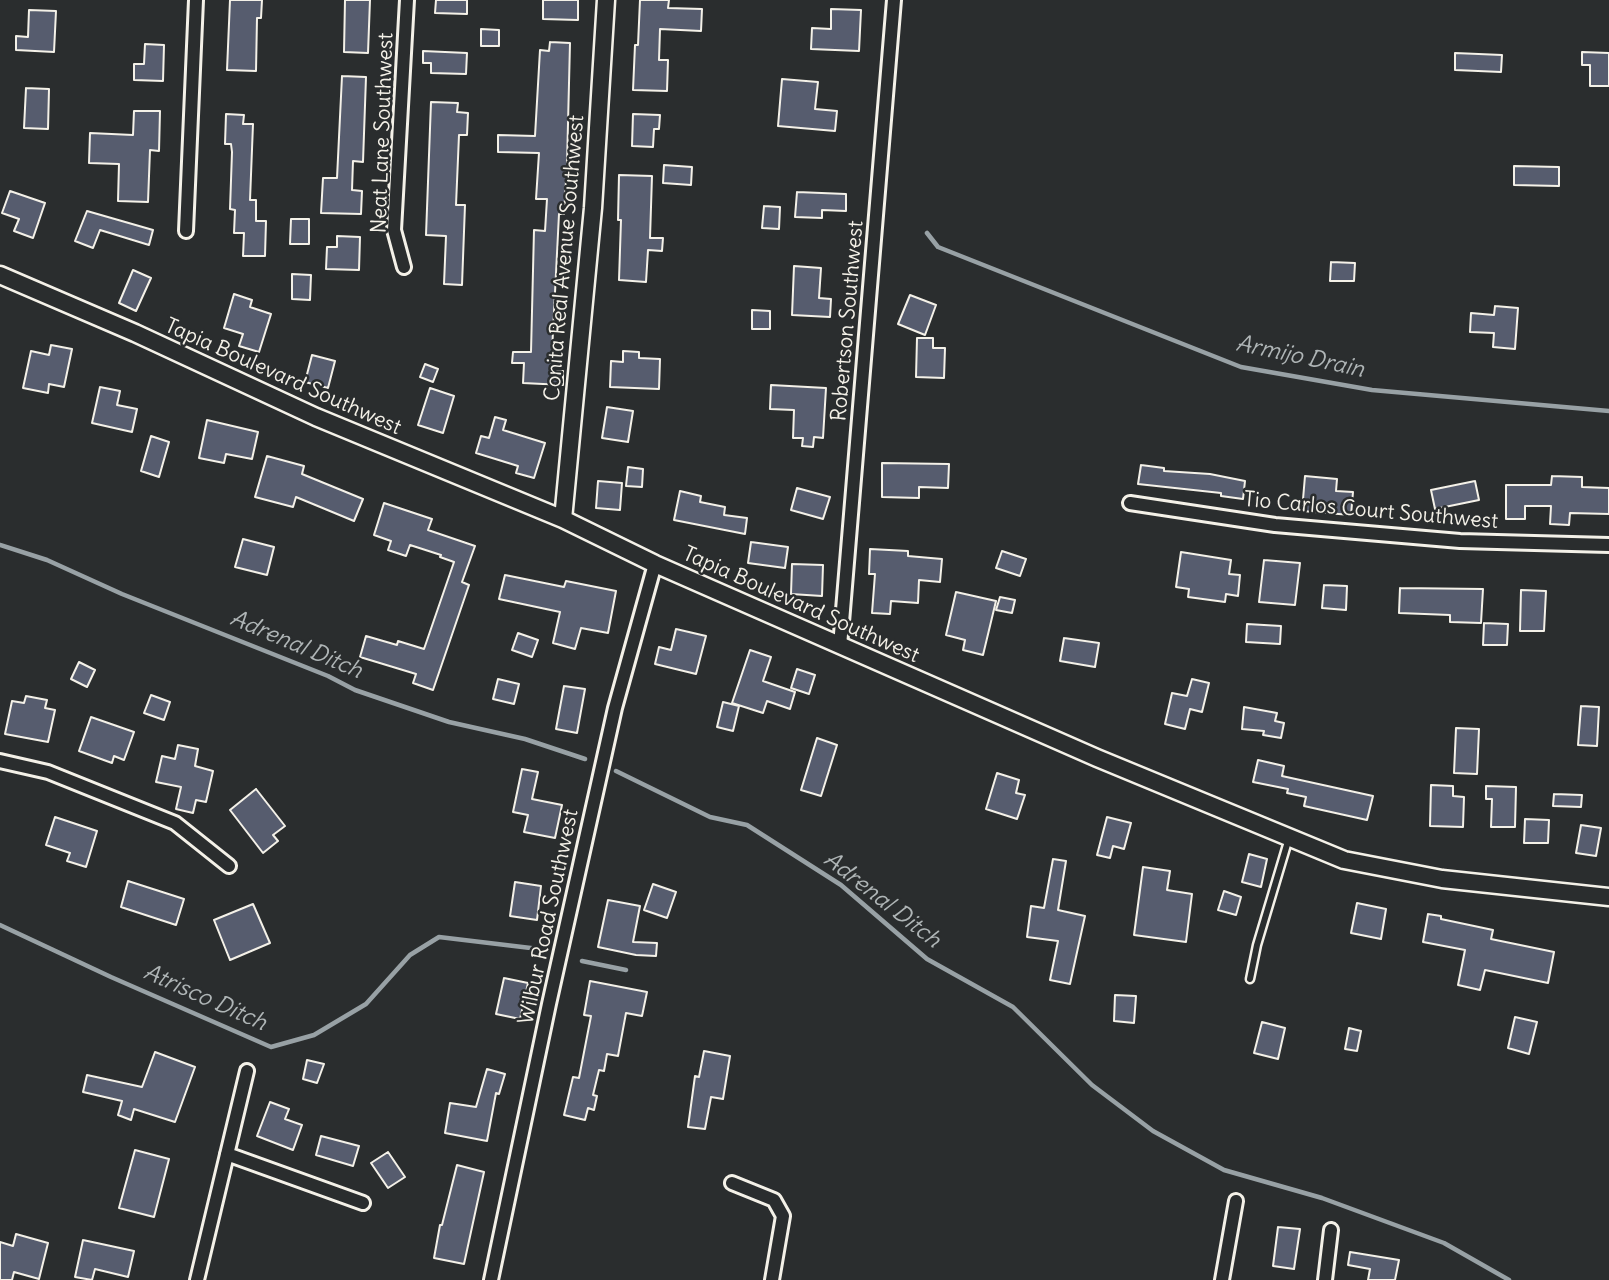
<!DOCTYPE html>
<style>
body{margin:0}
canvas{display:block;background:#2a2d2e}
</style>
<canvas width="1609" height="1280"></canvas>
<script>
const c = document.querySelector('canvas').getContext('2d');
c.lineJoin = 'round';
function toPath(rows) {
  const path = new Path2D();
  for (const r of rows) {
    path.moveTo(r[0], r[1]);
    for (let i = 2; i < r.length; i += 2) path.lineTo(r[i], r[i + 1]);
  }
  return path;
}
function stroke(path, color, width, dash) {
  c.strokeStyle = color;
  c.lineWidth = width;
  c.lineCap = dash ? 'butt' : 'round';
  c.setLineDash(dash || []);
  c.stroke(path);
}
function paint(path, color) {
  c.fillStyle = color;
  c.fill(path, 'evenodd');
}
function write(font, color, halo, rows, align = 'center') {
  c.font = font + ' Delius,sans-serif';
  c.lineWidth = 5;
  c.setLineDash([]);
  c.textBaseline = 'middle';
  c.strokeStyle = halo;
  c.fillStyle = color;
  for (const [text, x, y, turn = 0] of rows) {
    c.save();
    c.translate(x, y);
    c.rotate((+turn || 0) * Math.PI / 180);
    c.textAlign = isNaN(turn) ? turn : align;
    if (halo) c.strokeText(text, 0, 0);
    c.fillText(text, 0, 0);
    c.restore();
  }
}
const stream = toPath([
 [927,233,938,247,1241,367,1372,390,1609,411],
 [0,545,47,560,122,594,328,676,355,690,449,722,525,739,585,759],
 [616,771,710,817,747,825,841,885,927,959,1013,1007,1092,1085,1153,1131,1224,1170,1322,1198,1444,1243,1509,1280],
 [0,925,111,977,271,1047,314,1035,366,1004,410,955,439,937,539,949],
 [582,961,626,970]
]);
const building = toPath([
 [230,0,262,0,261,18,257,18,256,71,227,70,230,0],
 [345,0,370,0,368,53,344,52,345,0],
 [436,0,467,0,467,14,435,13,436,0],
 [543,0,578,0,578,20,543,19,543,0],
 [640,0,669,0,668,8,702,9,701,31,660,29,659,60,668,60,667,91,633,90,635,45,638,45,640,0],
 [831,9,861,10,859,51,811,49,812,28,831,29,831,9],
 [29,10,56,11,54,52,16,50,16,36,28,37,29,10],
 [481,29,499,30,499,46,481,46,481,29],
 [550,42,570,43,567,164,564,214,559,214,551,371,563,371,563,385,523,383,524,363,512,363,513,352,531,352,534,230,545,231,547,199,536,199,539,153,498,152,498,135,535,136,540,50,549,51,550,42],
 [145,44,164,45,163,81,134,80,134,64,144,64,145,44],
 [423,51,467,53,466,74,431,73,431,63,423,63,423,51],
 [1582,52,1609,53,1609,86,1590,86,1590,65,1582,65,1582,52],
 [1455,53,1502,55,1501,72,1455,70,1455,53],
 [342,76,366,77,363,162,353,161,352,190,362,191,361,214,321,213,323,178,337,178,342,76],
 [782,79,818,82,815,109,837,111,835,131,778,126,782,79],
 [26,88,49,89,48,129,24,128,26,88],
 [431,102,458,103,457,112,468,113,467,135,459,135,456,205,465,205,462,285,444,284,446,236,426,235,431,102],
 [134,111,160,111,159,151,150,150,148,202,118,201,119,164,89,163,90,133,133,135,134,111],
 [226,114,244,115,243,124,253,124,250,200,256,200,256,221,266,221,265,256,243,256,244,233,234,233,235,210,230,209,232,152,231,144,225,144,226,114],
 [633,114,660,115,659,129,654,129,653,147,632,146,633,114],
 [664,165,692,167,691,185,663,183,664,165],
 [1514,166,1559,167,1559,186,1514,185,1514,166],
 [619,175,652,176,650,238,663,238,662,251,648,250,646,282,619,280,621,220,618,220,619,175],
 [10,191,45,203,33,238,14,231,19,219,2,213,10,191],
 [797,192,846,194,846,211,822,210,822,218,795,217,797,192],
 [764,206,780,207,779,229,762,228,764,206],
 [87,211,153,230,149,245,100,230,93,248,75,241,87,211],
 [291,219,309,219,309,244,290,244,291,219],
 [337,236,360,237,359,270,326,269,327,247,337,247,337,236],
 [1331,262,1355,263,1354,281,1330,281,1331,262],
 [794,266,821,268,819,298,831,299,830,317,792,315,794,266],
 [133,270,151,278,136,311,119,303,133,270],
 [292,274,311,275,310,300,292,299,292,274],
 [234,294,252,300,250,307,271,314,259,352,239,346,243,334,224,328,234,294],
 [910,295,936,305,925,335,898,324,910,295],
 [1495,306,1518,308,1515,349,1493,347,1494,333,1470,332,1471,313,1494,315,1495,306],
 [752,310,770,311,770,329,752,329,752,310],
 [917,338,933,338,933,348,945,348,944,378,916,377,917,338],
 [51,345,72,349,64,387,49,384,48,393,23,388,31,351,49,355,51,345],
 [623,351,639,352,639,358,660,359,659,389,610,387,611,361,623,362,623,351],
 [312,355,335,361,328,388,305,382,312,355],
 [425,364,438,369,433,382,420,377,425,364],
 [771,385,826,388,823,438,814,437,813,447,802,446,803,438,793,438,794,410,770,409,771,385],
 [100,387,120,391,117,405,137,409,132,432,92,423,100,387],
 [430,388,454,396,443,433,418,425,430,388],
 [607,407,633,411,628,442,602,438,607,407],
 [495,417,506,420,503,430,545,443,534,478,516,473,518,466,476,453,481,436,489,438,495,417],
 [207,420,258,432,252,459,226,454,224,463,199,458,207,420],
 [151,436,169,442,159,477,141,471,151,436],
 [267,456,304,466,302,474,363,499,354,521,296,497,293,507,255,497,267,456],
 [882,463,949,464,948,488,919,487,919,498,882,497,882,463],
 [1141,465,1164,468,1164,471,1210,474,1245,481,1243,499,1221,496,1221,493,1138,484,1141,465],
 [628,467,643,469,642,487,626,486,628,467],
 [1305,476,1337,479,1336,491,1353,492,1351,515,1302,511,1305,476],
 [1552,476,1582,477,1582,487,1609,488,1609,514,1570,513,1569,525,1550,524,1551,506,1525,506,1525,519,1506,519,1506,485,1551,485,1552,476],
 [598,481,622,483,620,510,596,508,598,481],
 [1475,481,1479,500,1435,509,1431,490,1475,481],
 [797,488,830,497,823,519,791,510,797,488],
 [680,491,701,496,700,502,725,507,724,515,747,518,745,534,674,520,680,491],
 [384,503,432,519,428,530,475,546,462,582,469,585,433,690,413,683,416,674,360,657,366,636,397,645,398,641,424,649,454,562,440,557,441,555,410,545,406,556,388,550,391,541,374,535,384,503],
 [243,539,274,547,267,575,235,567,243,539],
 [751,542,788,547,785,568,748,563,751,542],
 [870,549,908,551,908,556,942,559,940,582,919,580,918,603,891,601,890,614,872,613,875,574,869,574,870,549],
 [1002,551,1026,559,1020,576,996,568,1002,551],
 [1181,552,1231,560,1229,574,1240,575,1238,596,1226,594,1225,602,1188,597,1189,589,1176,587,1181,552],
 [1264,560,1300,563,1295,605,1259,602,1264,560],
 [792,564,823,565,822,596,791,594,792,564],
 [505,575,564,587,566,581,616,591,608,633,581,628,575,649,553,643,560,612,499,599,505,575],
 [1324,585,1347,586,1346,610,1322,608,1324,585],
 [1400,588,1483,589,1481,623,1450,622,1450,615,1399,613,1400,588],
 [1521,590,1546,591,1544,631,1520,631,1521,590],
 [956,592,996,601,983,655,963,650,965,640,946,635,956,592],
 [1000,597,1015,600,1012,613,996,610,1000,597],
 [1484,623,1508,624,1507,645,1483,645,1484,623],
 [1247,624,1281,626,1280,644,1246,642,1247,624],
 [676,629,706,636,696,674,655,664,659,647,671,650,676,629],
 [518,633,538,640,532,657,512,650,518,633],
 [1064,638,1099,643,1095,667,1060,661,1064,638],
 [750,650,771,657,763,681,795,692,790,709,767,701,763,713,732,703,750,650],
 [79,662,95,670,87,687,71,679,79,662],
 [797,669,815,675,809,694,791,688,797,669],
 [498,679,519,684,514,704,493,699,498,679],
 [1192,679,1209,683,1202,712,1190,709,1185,729,1165,724,1172,693,1187,696,1192,679],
 [564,686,585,689,577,733,556,729,564,686],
 [151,695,170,702,164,720,144,713,151,695],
 [26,696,47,700,45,708,55,710,48,742,5,734,12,701,24,703,26,696],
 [723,702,739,706,733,731,717,727,723,702],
 [1581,706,1599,707,1597,746,1578,745,1581,706],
 [1244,707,1277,713,1275,721,1284,723,1281,738,1263,735,1264,731,1242,729,1244,707],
 [91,717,134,732,124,760,114,756,112,763,79,751,91,717],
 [1456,728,1479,729,1477,774,1454,773,1456,728],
 [817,738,837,745,821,796,801,790,817,738],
 [178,745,198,749,195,766,213,771,206,802,196,800,193,813,176,809,181,787,156,782,162,756,175,759,178,745],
 [1258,760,1284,766,1282,776,1373,796,1367,820,1304,806,1306,797,1287,793,1288,789,1253,782,1258,760],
 [522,769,538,772,532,799,562,805,555,838,524,832,528,815,513,812,522,769],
 [997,773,1019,780,1016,793,1025,795,1017,819,986,809,997,773],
 [1431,785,1453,786,1453,796,1464,797,1463,827,1430,826,1431,785],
 [1486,786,1516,787,1515,827,1491,827,1492,799,1486,799,1486,786],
 [256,789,285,826,273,835,278,841,263,853,230,810,256,789],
 [1554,794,1582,795,1581,807,1553,806,1554,794],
 [55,817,97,831,86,867,67,861,70,853,46,845,55,817],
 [1107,817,1131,823,1124,849,1113,846,1110,858,1097,855,1107,817],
 [1525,819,1549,820,1548,843,1524,843,1525,819],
 [1581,825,1601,828,1596,856,1576,853,1581,825],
 [1249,854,1267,859,1261,887,1242,882,1249,854],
 [1053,859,1066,861,1058,910,1085,916,1070,984,1050,980,1058,941,1027,937,1031,906,1044,908,1053,859],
 [1143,867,1170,871,1167,890,1192,894,1186,942,1134,935,1143,867],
 [128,881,184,899,176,925,121,907,128,881],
 [515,882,541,886,537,920,510,916,515,882],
 [653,884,676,892,667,918,644,910,653,884],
 [1224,891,1241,897,1236,915,1218,910,1224,891],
 [608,900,640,906,633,942,657,943,656,956,636,955,598,947,608,900],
 [1357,903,1386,909,1381,939,1351,933,1357,903],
 [253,904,270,943,230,960,214,920,253,904],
 [1428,914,1441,916,1441,919,1493,930,1491,939,1554,952,1548,983,1485,970,1480,990,1458,985,1465,950,1423,942,1428,914],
 [504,978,528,983,520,1019,496,1014,504,978],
 [590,981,647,992,642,1016,626,1013,618,1056,607,1054,604,1071,599,1070,593,1095,597,1096,594,1110,588,1108,585,1120,564,1115,573,1077,579,1078,591,1016,584,1015,590,981],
 [1115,995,1136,996,1134,1023,1114,1021,1115,995],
 [1515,1017,1537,1022,1529,1054,1508,1048,1515,1017],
 [1262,1022,1285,1028,1278,1059,1254,1053,1262,1022],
 [1349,1028,1361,1031,1357,1051,1345,1049,1349,1028],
 [704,1051,730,1056,723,1099,711,1097,705,1129,688,1127,695,1076,699,1077,704,1051],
 [155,1052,195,1067,175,1122,134,1109,131,1120,118,1115,122,1101,83,1092,87,1075,142,1087,155,1052],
 [307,1060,324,1064,317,1083,303,1079,307,1060],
 [487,1069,505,1074,499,1094,496,1093,487,1141,445,1133,450,1103,476,1107,487,1069],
 [270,1102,289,1109,285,1119,302,1125,293,1150,257,1136,270,1102],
 [321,1136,359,1146,353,1166,316,1155,321,1136],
 [135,1150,169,1159,154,1217,119,1208,135,1150],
 [388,1152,405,1177,388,1188,371,1163,388,1152],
 [457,1165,484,1172,464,1264,434,1258,440,1225,442,1225,457,1165],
 [1278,1227,1300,1229,1294,1269,1273,1266,1278,1227],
 [16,1234,48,1243,39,1279,14,1272,12,1280,0,1280,0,1242,13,1246,16,1234],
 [83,1240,134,1251,128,1277,95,1269,92,1280,75,1277,83,1240],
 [1350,1252,1399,1260,1395,1280,1368,1280,1370,1269,1348,1265,1350,1252]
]);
const service = toPath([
 [1250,979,1257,945,1289,838]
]);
const minor = toPath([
 [186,231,196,0],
 [404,267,394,230,407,0],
 [1130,503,1275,525,1460,541,1609,545],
 [840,646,894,0],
 [0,761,48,772,175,823,229,866],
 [227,1154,363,1203],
 [732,1183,774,1200,783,1216,772,1280],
 [197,1280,247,1071],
 [491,1280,549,1004,615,708,655,564],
 [1222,1280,1236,1201],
 [1325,1280,1331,1230]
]);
const tertiary = toPath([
 [0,275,135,333,316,417,563,519,655,564,1097,758,1344,860,1442,879,1609,897],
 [563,519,593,208,606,0]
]);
const streetNames = [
 ["Neat Lane Southwest",383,133,-88],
 ["Conita Real Avenue Southwest",565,258,-85],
 ["Robertson Southwest",848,321,-85],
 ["Tapia Boulevard Southwest",283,377,24],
 ["Tio Carlos Court Southwest",1371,511,5],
 ["Tapia Boulevard Southwest",801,605,24],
 ["Wilbur Road Southwest",549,917,-78]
];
const waterNames = [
 ["Armijo Drain",1300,357,12],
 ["Adrenal Ditch",296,645,23],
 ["Adrenal Ditch",882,900,38],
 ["Atrisco Ditch",205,998,24]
];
stroke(stream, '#98a1a5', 4.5);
paint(building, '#565c6e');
stroke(building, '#f4f1e8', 2);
stroke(service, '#f4f1e8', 11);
stroke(minor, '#f4f1e8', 18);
stroke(tertiary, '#f4f1e8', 21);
stroke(service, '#2a2d2e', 6);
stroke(minor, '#2a2d2e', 12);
stroke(tertiary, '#2a2d2e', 16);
write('21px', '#f4f1e8', '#2a2d2e', streetNames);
write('italic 23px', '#afb5b6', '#2a2d2e', waterNames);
</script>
